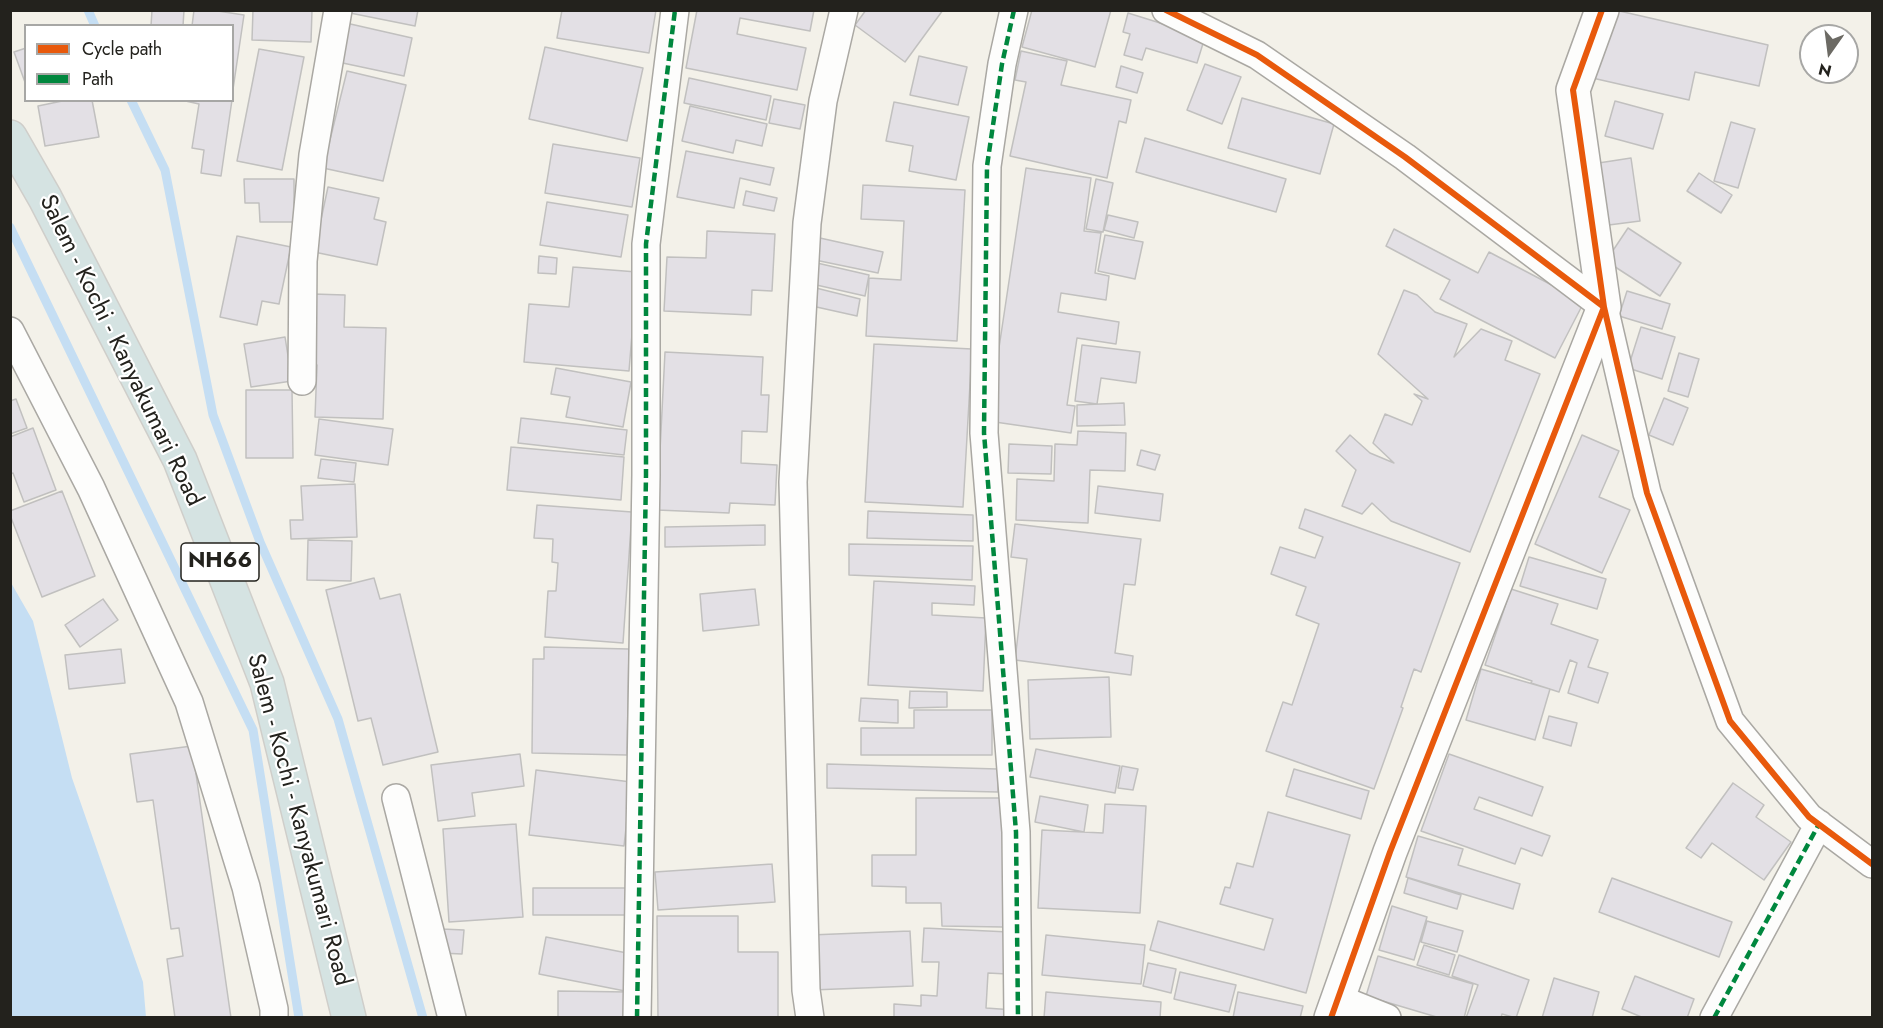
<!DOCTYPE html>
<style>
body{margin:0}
#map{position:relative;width:1883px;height:1028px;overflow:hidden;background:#f3f1e9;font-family:Jost,sans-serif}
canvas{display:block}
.frame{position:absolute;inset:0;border:12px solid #23221d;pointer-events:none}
.legend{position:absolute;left:24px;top:24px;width:210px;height:78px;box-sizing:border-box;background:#fff;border:2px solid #a7a7a5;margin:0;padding:8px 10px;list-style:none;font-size:18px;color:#23221d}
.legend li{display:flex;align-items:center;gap:12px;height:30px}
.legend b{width:30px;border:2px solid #a7a7a5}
.north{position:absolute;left:1799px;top:24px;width:60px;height:60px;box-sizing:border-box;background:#fff;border:2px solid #a7a7a5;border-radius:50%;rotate:194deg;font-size:16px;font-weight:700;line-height:24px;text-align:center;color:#23221d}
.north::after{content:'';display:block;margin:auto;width:21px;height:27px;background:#6c6a64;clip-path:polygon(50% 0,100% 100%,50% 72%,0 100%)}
</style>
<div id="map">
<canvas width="1883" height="1028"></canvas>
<div class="frame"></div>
<ul class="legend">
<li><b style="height:8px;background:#e8590c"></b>Cycle path</li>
<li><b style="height:8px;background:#00873e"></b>Path</li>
</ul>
<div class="north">N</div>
</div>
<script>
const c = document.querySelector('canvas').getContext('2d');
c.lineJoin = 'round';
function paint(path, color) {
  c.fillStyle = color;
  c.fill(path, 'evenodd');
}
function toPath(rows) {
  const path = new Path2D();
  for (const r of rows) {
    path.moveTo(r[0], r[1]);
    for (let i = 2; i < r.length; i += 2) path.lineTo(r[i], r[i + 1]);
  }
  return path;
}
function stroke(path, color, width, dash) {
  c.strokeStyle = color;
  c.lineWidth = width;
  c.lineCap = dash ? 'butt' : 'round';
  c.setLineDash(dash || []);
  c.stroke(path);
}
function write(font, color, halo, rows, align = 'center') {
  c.font = font + ' Jost,sans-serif';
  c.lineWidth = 4.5;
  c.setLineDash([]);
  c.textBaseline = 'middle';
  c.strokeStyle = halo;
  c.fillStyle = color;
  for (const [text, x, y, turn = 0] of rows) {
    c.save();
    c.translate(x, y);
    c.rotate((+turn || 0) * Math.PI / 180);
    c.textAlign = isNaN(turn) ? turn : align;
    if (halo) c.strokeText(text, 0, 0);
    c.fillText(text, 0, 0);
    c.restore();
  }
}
const water = toPath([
 [10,581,33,621,72,778,143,982,146,1017,11,1017]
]);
const stream = toPath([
 [88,10,95,26],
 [131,100,165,170,213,415,260,542,338,719,423,1018],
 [10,227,253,730,299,1018]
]);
const building = toPath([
 [152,10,184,10,183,26,151,26,152,10],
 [194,10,211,10,244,15,232,96,232,26,192,26,194,10],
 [253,10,312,10,311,42,252,40,253,10],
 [351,10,418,10,415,26,350,13,351,10],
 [562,10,656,10,649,53,557,38,562,10],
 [697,10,814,10,810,31,740,18,737,34,806,48,797,90,686,68,697,10],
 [866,10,943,10,905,62,855,25,866,10],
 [1032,10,1111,10,1095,67,1022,47,1032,10],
 [1615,10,1768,45,1759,86,1695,72,1689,100,1588,77,1615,10],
 [1128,13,1205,37,1197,63,1146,48,1142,60,1124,55,1130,34,1123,32,1128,13],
 [346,23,412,38,404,76,338,62,346,23],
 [545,47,643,68,627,141,529,119,545,47],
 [26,48,26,85,14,52,26,48],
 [259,49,304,57,282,170,237,161,259,49],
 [1021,51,1067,61,1061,85,1131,100,1126,123,1119,121,1107,178,1010,156,1026,82,1015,80,1021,51],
 [919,56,967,67,958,105,910,95,919,56],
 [1205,64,1241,77,1222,124,1187,110,1205,64],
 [1121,66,1143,73,1137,93,1116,87,1121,66],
 [347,71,406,85,383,181,323,168,347,71],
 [689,78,771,96,766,120,684,103,689,78],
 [1242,98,1334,124,1320,174,1228,148,1242,98],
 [774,99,805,105,800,129,769,123,774,99],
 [67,100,92,100,99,137,45,146,38,106,67,100],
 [181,100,232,100,221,176,201,173,204,150,192,148,199,104,181,100],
 [1615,101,1663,114,1653,149,1605,136,1615,101],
 [894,102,969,117,956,180,909,171,913,146,886,141,894,102],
 [690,106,767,124,762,146,736,140,733,153,682,141,690,106],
 [1731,122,1755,129,1738,188,1714,181,1731,122],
 [1145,138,1286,179,1276,212,1136,172,1145,138],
 [553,144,640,158,632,207,545,193,553,144],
 [686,151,774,168,770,185,740,178,734,208,677,197,686,151],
 [1631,158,1640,221,1601,226,1592,164,1631,158],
 [1026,168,1091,178,1084,231,1101,233,1095,273,1109,276,1106,300,1061,293,1058,312,1119,322,1116,344,1077,338,1067,405,1075,406,1071,433,988,421,1026,168],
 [1699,173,1732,195,1721,213,1687,191,1699,173],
 [244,179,294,179,294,222,260,222,259,203,245,203,244,179],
 [1096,179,1113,183,1103,232,1086,229,1096,179],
 [863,185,965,190,957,341,866,336,869,278,901,280,904,221,861,219,863,185],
 [328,187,379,198,374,219,386,222,377,265,314,252,328,187],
 [746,191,777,198,774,211,743,205,746,191],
 [547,202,628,215,621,257,540,245,547,202],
 [1108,215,1138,222,1134,238,1104,230,1108,215],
 [1628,228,1681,263,1660,296,1606,261,1628,228],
 [1394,229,1478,273,1489,252,1584,302,1555,358,1440,299,1450,280,1386,246,1394,229],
 [707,231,775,234,772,291,752,290,751,315,664,311,667,257,706,258,707,231],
 [1105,235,1143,242,1135,279,1098,271,1105,235],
 [237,236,291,247,279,304,262,301,257,325,220,317,237,236],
 [820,238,883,252,878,273,815,260,820,238],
 [539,256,557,258,556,274,538,273,539,256],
 [817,263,869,275,865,296,812,284,817,263],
 [573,267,637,272,629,371,524,362,529,304,569,307,573,267],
 [816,288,860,299,857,316,812,306,816,288],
 [1404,290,1417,295,1435,312,1467,324,1454,357,1481,329,1512,341,1505,360,1540,374,1470,552,1391,521,1372,503,1362,514,1342,506,1356,470,1336,451,1350,435,1370,453,1394,463,1373,443,1385,414,1412,425,1422,401,1414,394,1428,399,1378,354,1404,290],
 [1627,291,1670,304,1662,329,1619,316,1627,291],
 [313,294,345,295,344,327,386,328,383,419,315,417,317,365,311,365,313,294],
 [1641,327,1675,337,1662,379,1628,368,1641,327],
 [285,337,292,381,251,387,244,344,285,337],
 [874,344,972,349,963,507,865,502,874,344],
 [1082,345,1140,352,1136,383,1101,378,1097,404,1075,401,1082,345],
 [665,352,763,357,761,395,769,395,767,432,742,431,741,463,777,465,775,505,730,503,729,513,657,510,665,352],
 [1679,353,1699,359,1688,397,1668,391,1679,353],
 [556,368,631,382,623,427,566,417,570,397,551,394,556,368],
 [246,390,292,390,293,458,246,458,246,390],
 [1664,398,1688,408,1673,445,1649,435,1664,398],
 [16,399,27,428,10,434,10,401,16,399],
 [1124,403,1125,425,1077,426,1077,405,1124,403],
 [521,418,627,430,624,455,518,443,521,418],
 [319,419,393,429,388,465,315,455,319,419],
 [33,428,56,490,24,502,13,473,10,474,10,437,33,428],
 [1078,431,1126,433,1125,471,1090,470,1088,523,1016,520,1017,479,1054,481,1055,444,1077,445,1078,431],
 [1582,435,1619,451,1599,497,1630,510,1602,573,1535,544,1582,435],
 [1009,444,1052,446,1051,474,1008,473,1009,444],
 [511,447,624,457,621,500,507,490,511,447],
 [1141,450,1160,455,1155,470,1137,465,1141,450],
 [321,459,356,463,354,482,318,478,321,459],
 [355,484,357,537,291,539,290,520,303,520,301,486,355,484],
 [1098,486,1163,494,1160,521,1095,513,1098,486],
 [62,491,95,576,42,597,10,515,10,511,62,491],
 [537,505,632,512,623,643,545,637,548,591,556,591,558,563,552,562,553,539,534,538,537,505],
 [1305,509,1460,563,1421,672,1414,669,1401,707,1403,708,1374,789,1266,751,1283,702,1292,705,1319,624,1296,615,1306,587,1271,574,1280,547,1315,558,1323,537,1299,528,1305,509],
 [868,511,973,515,973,541,867,538,868,511],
 [1015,524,1141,539,1135,585,1124,584,1115,653,1133,656,1131,675,1015,660,1027,559,1011,557,1015,524],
 [765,525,765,545,665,547,665,527,765,525],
 [308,540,352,541,351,581,307,580,308,540],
 [849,544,973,546,972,580,849,575,849,544],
 [1529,557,1606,579,1597,609,1520,586,1529,557],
 [374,578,380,599,400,594,438,752,383,765,371,718,358,721,326,590,374,578],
 [874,581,975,586,974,605,932,603,932,615,986,618,983,691,868,685,874,581],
 [755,589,759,625,703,631,700,594,755,589],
 [1511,589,1558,604,1551,624,1598,640,1588,667,1608,673,1598,703,1568,693,1577,663,1570,660,1559,692,1531,683,1532,681,1485,665,1511,589],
 [103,599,118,620,80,647,65,625,103,599],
 [544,647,629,649,627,755,532,753,533,659,544,659,544,647],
 [121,649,125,683,69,689,65,655,121,649],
 [1481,669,1550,689,1535,740,1466,720,1481,669],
 [1109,677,1111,737,1030,739,1028,680,1109,677],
 [910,691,947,692,947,707,909,708,910,691],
 [861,698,898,700,898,723,859,721,861,698],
 [914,710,992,710,992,755,861,755,861,728,914,728,914,710],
 [1549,716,1577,723,1571,746,1543,738,1549,716],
 [192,746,231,1018,175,1018,167,959,183,956,179,928,171,929,153,800,137,802,130,754,192,746],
 [1036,749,1120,766,1115,793,1030,777,1036,749],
 [520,754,524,786,472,793,475,816,438,821,431,765,520,754],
 [1449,754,1543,787,1532,816,1479,797,1474,809,1550,836,1542,856,1521,848,1515,864,1421,831,1449,754],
 [827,764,998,769,998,792,827,788,827,764],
 [1122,766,1138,769,1133,790,1118,788,1122,766],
 [1294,769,1369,791,1361,819,1286,796,1294,769],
 [536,770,631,782,624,846,529,835,536,770],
 [1733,783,1764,805,1756,817,1791,842,1764,880,1712,843,1701,858,1686,848,1733,783],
 [1040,796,1088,805,1084,832,1035,822,1040,796],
 [916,798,1003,798,1003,927,942,926,941,903,906,903,906,887,872,886,872,855,916,855,916,798],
 [1105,804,1146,806,1140,913,1038,908,1042,830,1103,833,1105,804],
 [1268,812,1350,835,1306,993,1150,950,1158,921,1264,950,1273,919,1220,904,1225,887,1230,888,1237,863,1253,867,1268,812],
 [516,824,523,917,449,922,443,829,516,824],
 [1418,836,1463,849,1458,865,1520,884,1513,909,1406,877,1418,836],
 [772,864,775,902,658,910,655,872,772,864],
 [1408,878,1461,895,1457,909,1404,893,1408,878],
 [1612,878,1732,922,1719,957,1599,912,1612,878],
 [533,888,629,888,629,915,533,915,533,888],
 [1392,906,1427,917,1414,960,1379,950,1392,906],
 [657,916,738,916,738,952,778,952,778,1018,658,1018,657,916],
 [1427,921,1463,931,1457,952,1421,942,1427,921],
 [924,928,1009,932,1007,974,988,973,986,1008,1014,1010,1013,1018,894,1018,894,1004,921,1006,921,995,937,996,939,962,922,962,924,928],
 [442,929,464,930,462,954,440,953,442,929],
 [910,931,913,986,812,990,810,935,910,931],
 [1046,935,1145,945,1141,984,1042,975,1046,935],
 [546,937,632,954,625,991,539,974,546,937],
 [1424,945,1455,955,1449,975,1417,965,1424,945],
 [1459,955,1529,980,1516,1018,1502,1014,1501,1018,1466,1018,1478,985,1452,976,1459,955],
 [1378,956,1473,984,1464,1018,1440,1018,1366,996,1378,956],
 [1148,963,1176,969,1171,993,1143,986,1148,963],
 [1180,972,1236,985,1229,1012,1174,999,1180,972],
 [1635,976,1694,999,1687,1018,1644,1018,1622,1009,1635,976],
 [1554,978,1599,992,1592,1018,1542,1018,1554,978],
 [558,991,628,992,628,1018,558,1018,558,991],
 [1046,992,1161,1002,1160,1018,1044,1018,1046,992],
 [1238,992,1303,1006,1300,1018,1233,1018,1238,992]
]);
const street = toPath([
 [1014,10,1002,64,987,166,984,433,1016,832,1018,1018],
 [1166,10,1257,55,1405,157,1604,307,1647,493,1730,721,1809,817,1872,864],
 [10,331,91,488,189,702,246,887,274,1009,274,1018],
 [302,381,303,261,313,155,338,10],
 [396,798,452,1018],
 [1337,998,1387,1018],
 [637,1018,646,475,646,244,675,10],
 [810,1018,806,990,793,482,807,223,823,101,844,10],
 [1714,1018,1819,824]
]);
const secondary = toPath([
 [1331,1018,1390,852,1604,307,1573,90,1602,10]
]);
const highway = toPath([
 [10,137,45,198,180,460,267,683,349,1018]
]);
const quiet = toPath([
 [1014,10,1002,64,987,166,984,433,1016,832,1018,1018],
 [637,1018,646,475,646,244,675,10],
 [1714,1018,1819,824]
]);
const cycleway = toPath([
 [1166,10,1257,55,1405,157,1604,307,1647,493,1730,721,1809,817,1872,864],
 [1331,1018,1390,852,1604,307,1573,90,1602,10]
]);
const shields = [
 [220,562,78]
];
const shieldNames = [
 ["NH66",220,562]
];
const streetNames = [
 ["Salem - Kochi - Kanyakumari Road",120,351,64],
 ["Salem - Kochi - Kanyakumari Road",298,820,75]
];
paint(water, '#c5def3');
stroke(stream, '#c5def3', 9);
paint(building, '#e3e0e5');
stroke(building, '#c1c0bf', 1.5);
stroke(street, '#aaa8a3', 30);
stroke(secondary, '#aaa8a3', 36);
stroke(highway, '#cfceca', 36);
stroke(street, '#fdfdfc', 27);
stroke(secondary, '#fdfdfc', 33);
stroke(highway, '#d5e3e2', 33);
stroke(quiet, '#00873e', 4.5, [9, 4.5]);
stroke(cycleway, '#e8590c', 6);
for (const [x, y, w] of shields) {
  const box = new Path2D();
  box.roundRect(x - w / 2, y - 19, w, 38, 4.5);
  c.fillStyle = '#fff';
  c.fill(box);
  stroke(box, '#23221d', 1.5);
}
write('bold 22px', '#23221d', null, shieldNames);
write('24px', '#23221d', '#fff', streetNames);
</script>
